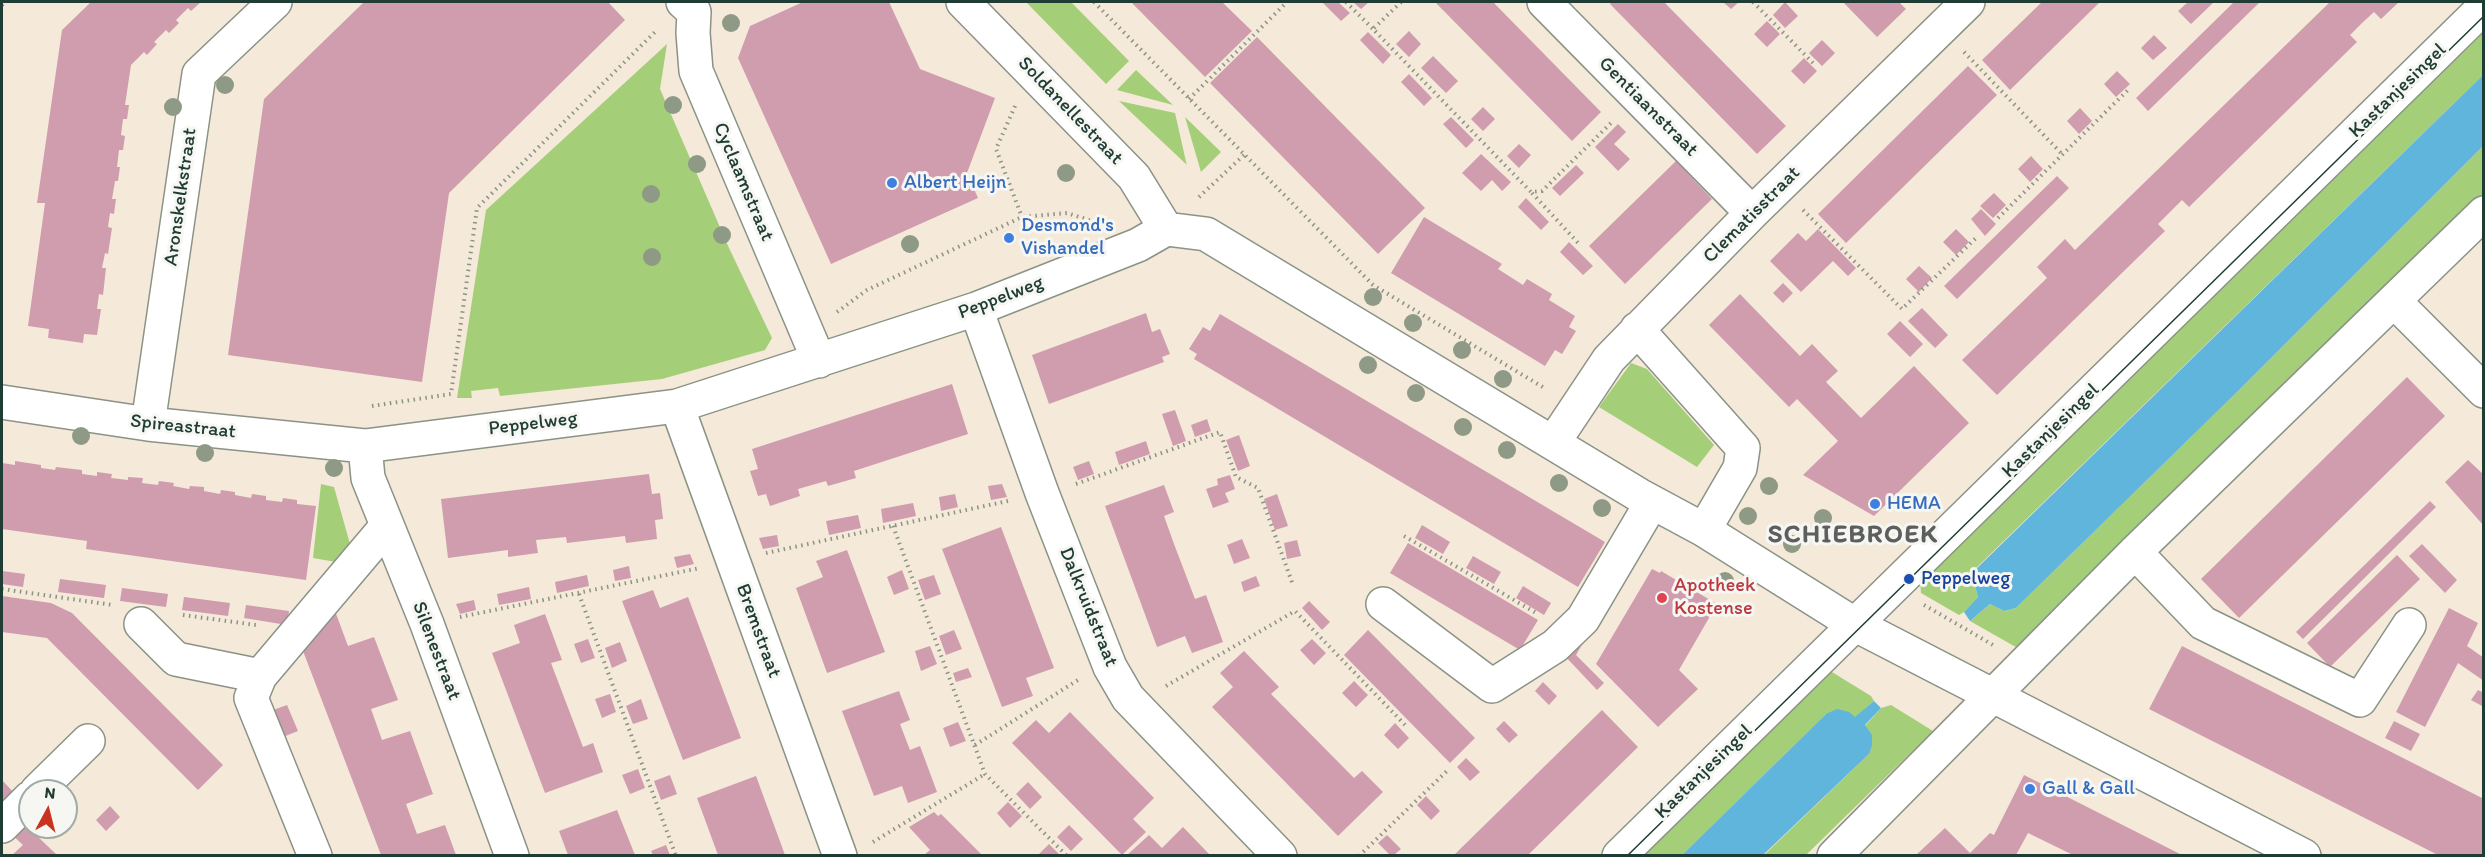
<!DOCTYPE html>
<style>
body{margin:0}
#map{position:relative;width:2485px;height:857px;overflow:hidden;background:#f5e9d9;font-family:Itim,sans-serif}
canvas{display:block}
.frame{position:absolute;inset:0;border:3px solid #1f3d34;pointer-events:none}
.north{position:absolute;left:18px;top:779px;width:60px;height:60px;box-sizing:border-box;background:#f6f6f2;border:2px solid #a0aca6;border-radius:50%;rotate:7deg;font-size:16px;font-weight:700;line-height:24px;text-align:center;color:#1f3d34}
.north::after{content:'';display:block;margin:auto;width:21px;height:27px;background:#c8321e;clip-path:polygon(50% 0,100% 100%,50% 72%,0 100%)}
</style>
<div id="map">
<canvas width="2485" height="857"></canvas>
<div class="frame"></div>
<div class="north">N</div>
</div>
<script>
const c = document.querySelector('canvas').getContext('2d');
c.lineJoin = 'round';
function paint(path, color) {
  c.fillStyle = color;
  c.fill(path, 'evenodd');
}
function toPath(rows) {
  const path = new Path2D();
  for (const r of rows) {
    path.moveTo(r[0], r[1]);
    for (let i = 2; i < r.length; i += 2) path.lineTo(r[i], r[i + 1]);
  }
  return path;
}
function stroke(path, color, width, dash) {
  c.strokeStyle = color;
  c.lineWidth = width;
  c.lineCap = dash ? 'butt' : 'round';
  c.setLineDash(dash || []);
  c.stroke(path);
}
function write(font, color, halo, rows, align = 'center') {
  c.font = font + ' Itim,sans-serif';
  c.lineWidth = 6;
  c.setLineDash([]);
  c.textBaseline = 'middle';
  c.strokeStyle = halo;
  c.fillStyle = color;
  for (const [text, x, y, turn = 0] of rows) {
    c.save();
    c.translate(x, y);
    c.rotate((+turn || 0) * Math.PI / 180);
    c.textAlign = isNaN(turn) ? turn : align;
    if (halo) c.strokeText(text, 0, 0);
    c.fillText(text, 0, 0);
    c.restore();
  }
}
const green = toPath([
 [1026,2,1071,2,1129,61,1106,84],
 [2483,33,2483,75,1974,570,1973,578,1978,597,1964,612,1959,615,1921,593,1920,580],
 [667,44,660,89,729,248,772,338,765,350,662,379,500,396,498,388,471,391,472,398,457,398,486,210],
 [1136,70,1173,105,1117,90],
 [1119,101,1175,113,1187,166,1187,165],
 [1185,117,1221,152,1201,172],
 [2483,146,2483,194,2021,650,1970,621,1990,604,2004,611,2016,608,2233,396],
 [1631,363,1647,369,1714,445,1697,467,1599,407],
 [321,484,334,487,350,544,336,562,313,558],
 [1827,669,1871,696,1874,701,1855,718,1826,714,1682,855,1637,856],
 [1891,705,1933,731,1806,855,1763,856,1869,754,1865,726,1881,708]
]);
const water = toPath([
 [2483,75,2483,146,2233,396,2016,608,2004,611,1990,604,1970,621,1964,612,1978,597,1973,578,1974,571],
 [1874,701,1881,708,1865,725,1872,735,1872,745,1869,754,1763,855,1682,855,1826,714,1837,709,1849,712,1855,717]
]);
const building = toPath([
 [91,2,201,2,191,11,188,8,176,20,179,23,169,33,166,30,154,42,157,44,147,55,144,52,131,65,125,105,129,105,127,119,123,119,121,135,125,136,123,150,119,150,117,167,120,167,118,181,115,181,112,199,116,199,114,214,110,213,108,227,112,228,108,254,105,253,102,268,106,268,103,295,99,294,97,309,101,309,97,335,84,334,83,343,48,338,49,329,28,326,45,203,37,203,62,30],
 [364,2,608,2,625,20,449,193,422,382,228,355,264,99],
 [803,2,889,2,920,69,995,98,967,173,978,198,831,264,738,58,750,26],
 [1131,2,1222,2,1252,31,1205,77],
 [1322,2,1338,2,1350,13,1341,21],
 [1353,2,1369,2,1361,9],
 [1435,2,1493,2,1601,112,1572,141],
 [1612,2,1664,2,1786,126,1757,154,1610,4],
 [1723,2,1739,2,1731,9],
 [1785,2,1798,16,1785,28,1773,15],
 [1843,2,1899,2,1906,9,1877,37],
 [2042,2,2100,2,2010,90,1982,60],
 [2188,2,2214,2,2191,24,2178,11],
 [2234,2,2260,2,2148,111,2136,98],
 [2330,2,2399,2,2381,19,2374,12,2362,23,2350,35,2357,42,2189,207,2182,200,2158,224,2165,231,1997,395,1962,360,2047,278,2037,267,2065,239,2075,250],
 [1767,21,1780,34,1767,47,1754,34],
 [1409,31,1421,44,1409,57,1396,44],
 [1368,32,1391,55,1383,64,1360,40],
 [2154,35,2167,48,2153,60,2141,48],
 [1257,37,1425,208,1378,254,1210,83],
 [1822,40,1835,53,1822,66,1809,53],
 [1433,56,1458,81,1446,93,1421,68],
 [1804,58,1817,71,1804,84,1791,71],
 [1968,66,1997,95,1846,243,1818,214],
 [2117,71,2130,84,2116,97,2104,84],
 [1409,74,1432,98,1424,106,1401,82],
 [1483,107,1495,119,1483,131,1471,119],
 [2080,108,2092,121,2079,134,2067,121],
 [1451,117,1474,140,1466,148,1443,124],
 [1618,124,1626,132,1614,144,1630,159,1618,171,1595,147],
 [1519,144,1531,155,1519,168,1507,156],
 [1481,154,1511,182,1502,191,1492,180,1481,191,1462,173],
 [2031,156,2043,169,2030,182,2018,169],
 [1676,161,1712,199,1625,284,1589,246],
 [1576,165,1584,173,1560,196,1552,188],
 [2057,176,2069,188,1957,299,1944,286],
 [1994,193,2006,205,1993,218,1980,206],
 [1526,198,1549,222,1541,230,1518,207],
 [1981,209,1996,224,1985,236,1971,219],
 [1424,217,1502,264,1498,269,1523,285,1527,279,1552,294,1549,300,1575,316,1569,327,1576,331,1562,354,1555,350,1545,366,1391,273],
 [1818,229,1856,268,1848,276,1833,261,1801,292,1770,261,1798,233,1806,241],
 [1956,229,1969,242,1956,255,1943,242],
 [1569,242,1593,266,1583,275,1560,252],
 [1919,266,1932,278,1919,292,1906,279],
 [1783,283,1793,293,1783,303,1773,293],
 [1740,294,1800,356,1812,344,1838,371,1826,382,1861,418,1914,366,1969,423,1874,516,1803,475,1838,441,1797,399,1789,407,1709,325],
 [1922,308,1948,335,1935,348,1908,321],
 [1146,313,1152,332,1160,329,1170,354,1162,357,1164,362,1049,404,1032,355],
 [1220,314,1605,542,1578,587,1194,359,1197,354,1189,349,1203,327,1210,331],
 [1900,321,1923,344,1910,357,1887,334],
 [2407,377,2445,416,2239,618,2201,579],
 [952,384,968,434,854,471,856,478,828,486,826,481,798,489,800,496,770,506,766,494,758,496,750,471,758,469,752,449],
 [1175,410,1186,441,1173,446,1162,414],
 [1207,419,1211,431,1195,437,1191,425],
 [1239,435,1250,466,1238,471,1226,440],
 [1146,441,1150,454,1119,465,1115,452],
 [2468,460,2484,475,2484,526,2445,482],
 [15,461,41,465,41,468,55,470,56,467,82,470,82,474,97,476,97,472,112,474,111,478,128,480,128,477,143,478,142,483,158,485,159,481,174,483,173,486,189,489,190,486,204,487,204,491,220,494,221,490,235,492,235,495,251,498,252,494,266,496,266,500,282,502,283,498,297,500,297,504,316,506,306,580,86,549,87,541,2,529,2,463,15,465],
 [1089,461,1094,474,1078,480,1073,467],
 [649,474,652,494,660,493,663,519,655,520,657,539,626,543,625,536,567,543,566,537,536,540,538,553,508,557,508,550,448,558,441,499],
 [1230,475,1235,489,1225,493,1229,502,1213,508,1206,489,1218,485,1217,479],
 [1002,484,1007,497,991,500,988,486],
 [1164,485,1174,512,1164,516,1174,544,1195,599,1206,595,1223,642,1192,653,1185,636,1157,647,1105,506],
 [955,494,958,507,941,511,939,497],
 [1277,494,1288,526,1275,530,1264,499],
 [2430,501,2436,507,2303,639,2296,632],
 [913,503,916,516,883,523,881,509],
 [858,515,861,528,829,535,826,521],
 [1422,525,1450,542,1443,554,1415,538],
 [1001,527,1054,668,1026,678,1033,696,1002,707,942,549],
 [777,535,779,546,763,549,759,538],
 [1242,539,1250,558,1234,564,1227,545],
 [1297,540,1301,556,1287,559,1284,543],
 [1408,543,1538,620,1520,650,1390,573],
 [2422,544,2457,580,2445,593,2409,556],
 [847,550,885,652,827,673,796,588,823,577,816,561],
 [690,554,694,564,677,568,674,557],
 [2397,555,2420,579,2330,667,2307,643],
 [1473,556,1501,572,1494,584,1466,568],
 [629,566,631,578,615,581,613,570],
 [1652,569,1660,573,1661,571,1717,604,1679,670,1698,689,1658,727,1596,664],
 [902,570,909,589,894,595,887,577],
 [2,571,25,574,23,587,2,584],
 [587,575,589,586,557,593,555,582],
 [934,575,941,594,925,600,918,580],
 [1256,576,1260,586,1244,592,1241,582],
 [60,579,106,585,104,598,58,592],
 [1523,586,1551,603,1544,615,1516,598],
 [529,587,531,599,499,605,497,594],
 [122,588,168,594,166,607,120,601],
 [653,590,660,608,688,597,741,738,683,760,622,601],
 [2,596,51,603,72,613,223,765,198,790,47,638,2,632],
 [184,597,230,603,228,616,182,610],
 [474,600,476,610,460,614,456,604],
 [1309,601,1330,622,1322,630,1302,608],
 [246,605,289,611,287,625,244,618],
 [2449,608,2478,623,2467,646,2484,658,2484,681,2458,663,2425,727,2396,712],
 [335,611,348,646,374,637,398,700,371,709,382,740,410,731,433,794,406,804,417,834,445,825,456,855,381,855,303,651],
 [545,614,562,660,551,663,583,747,593,743,603,772,545,793,492,653,520,643,514,625],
 [954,630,962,649,946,655,939,636],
 [1368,630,1475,738,1450,763,1344,655],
 [1578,638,1583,643,1576,655,1604,683,1597,690,1563,654],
 [588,639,595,658,581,663,574,644],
 [1312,639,1326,653,1314,665,1300,650],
 [620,642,627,661,612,668,605,648],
 [930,646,937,664,921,671,915,651],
 [2182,646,2484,799,2484,855,2438,855,2149,709],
 [1244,651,1279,687,1271,694,1354,778,1362,771,1383,792,1338,836,1212,707,1233,687,1220,673],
 [968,668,972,677,956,682,953,673],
 [1354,681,1368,695,1356,707,1342,693],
 [1543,682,1557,696,1549,705,1535,691],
 [2478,690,2484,693,2484,707,2471,700],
 [899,691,910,720,900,724,910,750,920,746,937,792,908,803,902,786,874,796,842,711],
 [610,694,616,712,602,718,595,699],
 [641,699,648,719,633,724,626,706],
 [287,705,298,731,283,737,273,710],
 [1602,710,1638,747,1528,855,1454,855],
 [1070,712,1154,798,1133,819,1146,832,1122,855,1012,743,1036,720,1049,733],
 [1504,721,1518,735,1509,743,1496,729],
 [2394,721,2420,734,2411,751,2385,738],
 [958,722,966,741,950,747,943,728],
 [1395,723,1409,738,1398,749,1384,735],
 [1466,758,1480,772,1470,781,1457,767],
 [638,769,645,788,630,794,622,775],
 [670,775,677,794,661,800,654,781],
 [2024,775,2182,855,2073,855,2028,833,2016,855,1916,855,1945,828,1970,853,1990,833,1994,835],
 [756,776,785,855,718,855,697,798],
 [2,780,16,795,2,810],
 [1028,782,1042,797,1030,809,1016,794],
 [1426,796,1440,811,1431,820,1417,805],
 [1008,802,1022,816,1010,828,997,813],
 [110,806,120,817,106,831,96,820],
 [617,810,635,855,568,855,559,831],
 [934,812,938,816,941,814,982,855,924,855,930,850,909,827],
 [30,813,30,827,43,827,36,835,57,855,12,855,23,845,10,833],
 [1069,825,1083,839,1071,851,1057,837],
 [1183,827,1210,855,1127,855,1149,835,1162,848],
 [1387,835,1401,849,1394,855,1390,855,1378,843],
 [1049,844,1060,855,1038,855],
 [666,845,670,855,653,855,651,851]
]);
const path = toPath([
 [1094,2,1373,285,1546,389],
 [1346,2,1373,29],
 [1401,2,1373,29,1531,192,1542,191,1613,121],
 [1753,2,1816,66],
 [2,5,5,2],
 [1964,52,2062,154],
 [1189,99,1287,2],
 [1015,106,996,149,1022,217],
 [1532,193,1580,245],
 [1199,197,1244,155],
 [1803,210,1902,309,1978,236],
 [1998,218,2130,88],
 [837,312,867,290,1022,217,1067,213,1095,222],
 [372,406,451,394,477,208,657,30],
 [1076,484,1220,432,1236,477,1258,488,1293,585],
 [893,526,985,774,1067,856],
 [1404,536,1538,614],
 [766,553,1008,501],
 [2,589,113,605],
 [579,594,676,856],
 [1924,605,1993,645],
 [183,615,256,625],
 [460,617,700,568],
 [1166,686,1295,611,1408,728],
 [975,745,1078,680],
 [873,842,985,774],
 [1359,856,1449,769]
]);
const minor = toPath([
 [683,2,694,12,693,33,696,71,819,361],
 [963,2,1134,177,1166,229],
 [1544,2,1752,213],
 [2394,301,2484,391],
 [976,309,1042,493,1110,667,1128,698,1280,856],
 [1637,329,1743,448,1740,468,1704,530],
 [2,402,148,424,365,446,677,406,976,309,1138,245,1166,229,1206,234,1639,495,1704,530,1854,624,2304,856],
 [677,406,840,856],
 [148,424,199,74,275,2],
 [1553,443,1609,359,1752,213,1968,2],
 [365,446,368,478,427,624,512,856],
 [2135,552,2203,623,2360,700,2409,625],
 [1383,604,1492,686,1555,646,1583,619,1652,502],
 [141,624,176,659,260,676,387,526],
 [260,676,251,698,315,856],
 [37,791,88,741],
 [2,826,30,798],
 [1619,856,2484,7],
 [1834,856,2135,552,2484,213]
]);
const tram = toPath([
 [1627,856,2484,16]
]);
const trees = [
 [731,23],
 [225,85],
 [673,105],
 [173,107],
 [697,164],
 [1066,173],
 [651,194],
 [722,235],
 [910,244],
 [652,257],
 [1373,297],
 [1413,323],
 [1462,350],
 [1368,365],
 [1503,379],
 [1416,393],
 [1463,427],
 [81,436],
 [1507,450],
 [205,453],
 [334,468],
 [1559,483],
 [1769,486],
 [1602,508],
 [1748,516],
 [1823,518],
 [1792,544],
 [1725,581]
];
const markers = [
 [892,183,6,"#3f7fe0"],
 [1009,238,6,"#3f7fe0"],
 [1875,504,6,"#3f7fe0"],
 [1909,579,6,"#1a4fb4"],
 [1662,598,6,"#e0444e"],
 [2030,789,6,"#3f7fe0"]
];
const streetNames = [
 ["Kastanjesingel",2398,91,-44],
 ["Gentiaanstraat",1648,107,45],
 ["Soldanellestraat",1070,111,46],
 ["Cyclaamstraat",743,182,67],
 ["Aronskelkstraat",181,197,-82],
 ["Clematisstraat",1752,215,-45],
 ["Peppelweg",1001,298,-21],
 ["Peppelweg",533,424,-7],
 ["Spireastraat",183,427,6],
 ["Kastanjesingel",2051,431,-44],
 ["Dalkruidstraat",1088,607,68],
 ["Bremstraat",758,631,70],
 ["Silenestraat",436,651,69],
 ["Kastanjesingel",1704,772,-44]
];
const shopNames = [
 ["Albert Heijn",904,183],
 ["Desmond's",1021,226],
 ["Vishandel",1021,249],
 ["HEMA",1887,504],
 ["Gall & Gall",2042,789]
];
const transitNames = [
 ["Peppelweg",1921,579]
];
const healthNames = [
 ["Apotheek",1674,586],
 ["Kostense",1674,609]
];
const districtNames = [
 ["SCHIEBROEK",1853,535]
];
paint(green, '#a5ce79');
paint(water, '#5fb5dc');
paint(building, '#d09dae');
stroke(minor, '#8a9386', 36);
stroke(path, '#8a9386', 4, [1.5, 4.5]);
stroke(minor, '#fff', 33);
stroke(tram, '#1f3d34', 1.5);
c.fillStyle = '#8e9a86';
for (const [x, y] of trees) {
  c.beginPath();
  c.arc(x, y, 9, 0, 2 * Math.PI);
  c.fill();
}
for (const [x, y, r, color] of markers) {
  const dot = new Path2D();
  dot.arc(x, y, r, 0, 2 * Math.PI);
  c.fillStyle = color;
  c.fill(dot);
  stroke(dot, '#f6f6f2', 2);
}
write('20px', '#1f3d34', '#f6f6f2', streetNames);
write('20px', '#366cbe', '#f6f6f2', shopNames, 'left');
write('20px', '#164399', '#f6f6f2', transitNames, 'left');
write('20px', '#be3a42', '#f6f6f2', healthNames, 'left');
c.letterSpacing = '1.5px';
write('bold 26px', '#5d5f5f', '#f6f6f2', districtNames);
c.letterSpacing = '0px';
</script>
